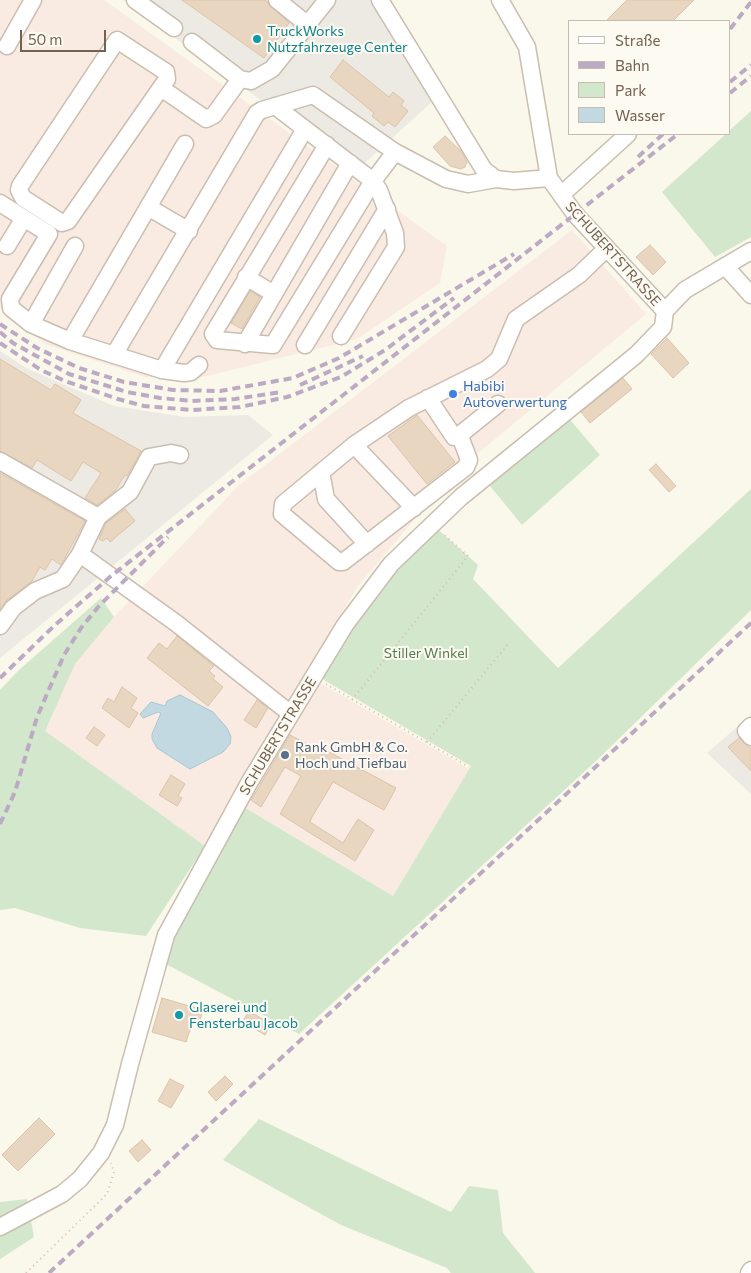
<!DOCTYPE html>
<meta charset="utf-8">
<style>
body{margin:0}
#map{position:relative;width:751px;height:1273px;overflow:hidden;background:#faf7eb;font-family:Commissioner,sans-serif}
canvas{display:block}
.legend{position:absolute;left:568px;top:20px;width:162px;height:115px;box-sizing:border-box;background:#fdfaf2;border:1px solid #c6bdb2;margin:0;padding:6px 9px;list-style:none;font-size:15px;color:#736251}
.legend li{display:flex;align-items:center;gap:10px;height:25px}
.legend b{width:25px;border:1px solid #c6bdb2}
.scale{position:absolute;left:20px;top:30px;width:86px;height:22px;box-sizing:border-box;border:2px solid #736251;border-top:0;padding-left:6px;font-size:15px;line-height:18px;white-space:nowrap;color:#736251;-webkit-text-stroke:4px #fdfaf2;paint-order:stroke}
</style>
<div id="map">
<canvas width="751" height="1273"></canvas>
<ul class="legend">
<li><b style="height:6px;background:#fff"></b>Straße</li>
<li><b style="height:6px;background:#bcaac4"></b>Bahn</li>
<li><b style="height:14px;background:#d2e7cb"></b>Park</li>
<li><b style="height:14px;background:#c2d9e2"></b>Wasser</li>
</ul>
<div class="scale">50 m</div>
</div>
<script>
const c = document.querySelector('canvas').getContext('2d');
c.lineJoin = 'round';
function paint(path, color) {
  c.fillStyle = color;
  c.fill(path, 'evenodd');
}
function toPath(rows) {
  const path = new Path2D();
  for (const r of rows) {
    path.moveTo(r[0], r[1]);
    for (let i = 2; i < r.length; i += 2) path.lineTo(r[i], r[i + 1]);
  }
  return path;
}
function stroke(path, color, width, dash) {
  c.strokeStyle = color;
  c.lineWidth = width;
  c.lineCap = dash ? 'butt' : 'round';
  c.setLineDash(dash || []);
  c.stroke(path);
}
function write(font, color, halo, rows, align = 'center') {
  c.font = font + ' Commissioner,sans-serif';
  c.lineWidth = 4;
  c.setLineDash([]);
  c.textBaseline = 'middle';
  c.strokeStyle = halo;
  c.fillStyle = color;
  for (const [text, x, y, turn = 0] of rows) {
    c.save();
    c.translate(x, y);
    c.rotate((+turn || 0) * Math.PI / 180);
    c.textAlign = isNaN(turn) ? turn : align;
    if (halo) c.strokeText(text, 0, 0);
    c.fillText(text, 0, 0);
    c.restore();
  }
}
const commercial = toPath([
 [0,0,104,0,447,246,440,283,357,339,199,378,145,377,45,344,0,307],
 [572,230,646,314,453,474,357,587,205,846,44,731,75,664,114,617,239,485],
 [318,682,469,769,393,896,242,806]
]);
const industrial = toPath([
 [123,0,386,0,445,90,357,170],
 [0,351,28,369,114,406,185,417,248,415,273,435,0,658],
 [751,715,751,794,707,753]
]);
const green = toPath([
 [751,111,751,237,715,257,662,192,726,134,730,134,730,130],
 [566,415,600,455,522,525,486,481],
 [751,489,751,610,597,760,299,1034,164,963,173,937,242,806,393,896,471,766,324,680,321,670,395,570,435,527,478,565,473,579,558,668],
 [101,598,114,617,75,664,45,731,205,846,146,936,80,928,15,908,0,910,0,690,19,670],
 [259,1119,451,1212,469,1186,498,1190,503,1233,535,1273,451,1273,447,1268,341,1225,223,1160],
 [27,1199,34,1237,0,1259,0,1202]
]);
const water = toPath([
 [180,695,213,712,227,728,231,737,230,744,223,752,190,769,157,748,152,739,152,734,161,713,158,712,143,718,140,714,151,702,165,706,167,701,180,695]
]);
const building = toPath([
 [182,0,265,0,289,23,264,58,182,0],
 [627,0,694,0,673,21,606,21,627,0],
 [343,60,389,97,393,92,404,101,401,105,408,111,395,127,388,122,384,126,372,116,374,113,330,77,343,60],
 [445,136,461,151,467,162,465,167,461,169,450,166,433,147,445,136],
 [650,245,666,262,653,275,636,257,650,245],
 [250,291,260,297,242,329,231,323,250,291],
 [667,338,689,363,673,378,651,354,667,338],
 [0,359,51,390,55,384,81,400,73,413,141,451,127,476,125,475,115,491,97,505,85,498,101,473,83,462,71,481,37,460,32,468,0,451,0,359],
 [623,378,632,389,590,423,581,412,623,378],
 [417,415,455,462,427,484,388,436,417,415],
 [656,464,676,486,669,492,649,470,656,464],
 [0,473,85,521,61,565,52,559,45,570,40,567,32,581,7,600,0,609,0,473],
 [125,509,135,521,110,542,107,538,103,541,99,539,106,523,125,509],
 [177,636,214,666,209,671,215,676,213,679,223,687,208,706,147,658,159,643,167,649,177,636],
 [122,687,137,698,131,708,138,713,129,728,102,708,108,698,114,702,122,687],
 [257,700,268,708,256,728,244,720,257,700],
 [94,727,105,735,97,746,86,738,94,727],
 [290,735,316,749,318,746,396,788,384,810,333,782,312,817,310,822,343,843,358,819,374,830,355,861,280,814,301,776,285,767,261,807,251,800,290,735],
 [739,738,751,749,751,771,728,747,739,738],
 [171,775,185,784,178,796,182,798,177,806,159,795,171,775],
 [162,998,203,1010,199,1023,193,1021,186,1042,152,1032,162,998],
 [249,1011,271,1024,265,1035,243,1021,249,1011],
 [225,1076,233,1084,216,1101,208,1092,225,1076],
 [170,1079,184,1086,171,1108,158,1101,170,1079],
 [39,1118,55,1134,18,1171,2,1155,39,1118],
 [142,1140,151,1150,138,1162,129,1151,142,1140]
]);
const path = toPath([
 [326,684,469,767],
 [352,700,468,556,442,533],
 [427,742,510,642],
 [26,1273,107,1194,114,1172,111,1163]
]);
const minor = toPath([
 [135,0,174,28],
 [277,0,308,25],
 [380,0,484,170,496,179,514,181,549,178],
 [500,0,527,47,549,178,575,214,665,311,685,290,751,251],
 [117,40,166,72,167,79,68,221,62,223,23,198,19,190,20,186,117,40],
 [192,42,240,79,251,81,272,69,327,0],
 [7,46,33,0],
 [161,88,206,119,214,115,240,79],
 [275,106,373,181,379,190,395,233,396,247,341,336],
 [327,145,213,334,217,340,273,345,373,181,395,152],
 [561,195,628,134],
 [0,203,49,234,10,299,11,308,31,324,70,341,162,370,184,373,191,372,199,365],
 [148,207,189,231],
 [7,246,24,218],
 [725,266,751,295],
 [246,277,274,294],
 [31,324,75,246],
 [70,341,185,144],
 [245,344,350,163],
 [305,345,387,209],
 [114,355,257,113,262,110,313,95,395,152,446,179,468,184,496,179],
 [162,370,305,129],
 [428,398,454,437,457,437,498,404],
 [460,436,469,460,466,467,343,562,339,562,282,514,283,504,354,445,409,408,487,369,499,359,516,319,579,275,606,249],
 [354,445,414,508],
 [0,461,98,517,80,554],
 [321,472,326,499,367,544],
 [98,517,130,492,149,457,171,453,180,455],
 [0,626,13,608,35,591,63,579,80,554,176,623,291,714],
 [751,726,746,731,751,737],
 [0,1227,62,1194,80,1179,101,1153,115,1125,130,1064,166,935,249,783,345,625,391,564,461,497,636,355,663,327,665,311],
 [749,1273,751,1270]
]);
const rail = toPath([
 [730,29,751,2],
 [730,82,751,65],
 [730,93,751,76],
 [638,157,663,134],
 [0,324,37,348,79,368,124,382,173,390,220,391,293,378,339,358,514,254],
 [0,332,13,343,69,374,127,392,160,398,192,401,235,399,281,392],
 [0,343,41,370,65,381,118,399,144,406,192,410,240,407,287,397,341,377,385,350,454,298],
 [300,385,363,356],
 [0,678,55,625,111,576,678,134],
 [0,824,15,792,37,717,64,655,81,628,99,606,168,537],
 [49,1273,751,623]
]);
const markers = [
 [257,39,5,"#0f9aa8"],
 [453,394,5,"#3f7fe0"],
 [285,755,5,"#5c6f8a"],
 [179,1015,5,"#0f9aa8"]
];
const cultureNames = [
 ["TruckWorks",267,31],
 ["Nutzfahrzeuge Center",267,47],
 ["Glaserei und",189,1007],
 ["Fensterbau Jacob",189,1023]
];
const streetNames = [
 ["SCHUBERTSTRASSE",613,254,48],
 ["SCHUBERTSTRASSE",278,736,-59]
];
const shopNames = [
 ["Habibi",463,386],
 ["Autoverwertung",463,402]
];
const parkNames = [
 ["Stiller Winkel",426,653]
];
const serviceNames = [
 ["Rank GmbH & Co.",295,747],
 ["Hoch und Tiefbau",295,763]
];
paint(commercial, '#f9ebe1');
paint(industrial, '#ede9e3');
paint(green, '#d2e7cb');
paint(water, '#c2d9e2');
stroke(water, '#a9c7d3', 1);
paint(building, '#e8d6c1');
stroke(building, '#ddc4a8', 1);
stroke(minor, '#c9beaf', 19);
stroke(path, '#d2bfa9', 2, [1, 4]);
stroke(minor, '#fff', 16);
stroke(rail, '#bcaac4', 4, [8, 5]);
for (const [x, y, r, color] of markers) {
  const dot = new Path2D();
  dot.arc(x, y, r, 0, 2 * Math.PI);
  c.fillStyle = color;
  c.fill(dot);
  stroke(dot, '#fdfaf2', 2);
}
write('14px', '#0d838f', '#fdfaf2', cultureNames, 'left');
write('14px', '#736251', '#fdfaf2', streetNames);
write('14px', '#366cbe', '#fdfaf2', shopNames, 'left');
write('14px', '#547d4d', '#fdfaf2', parkNames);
write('14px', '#4e5e75', '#fdfaf2', serviceNames, 'left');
</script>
